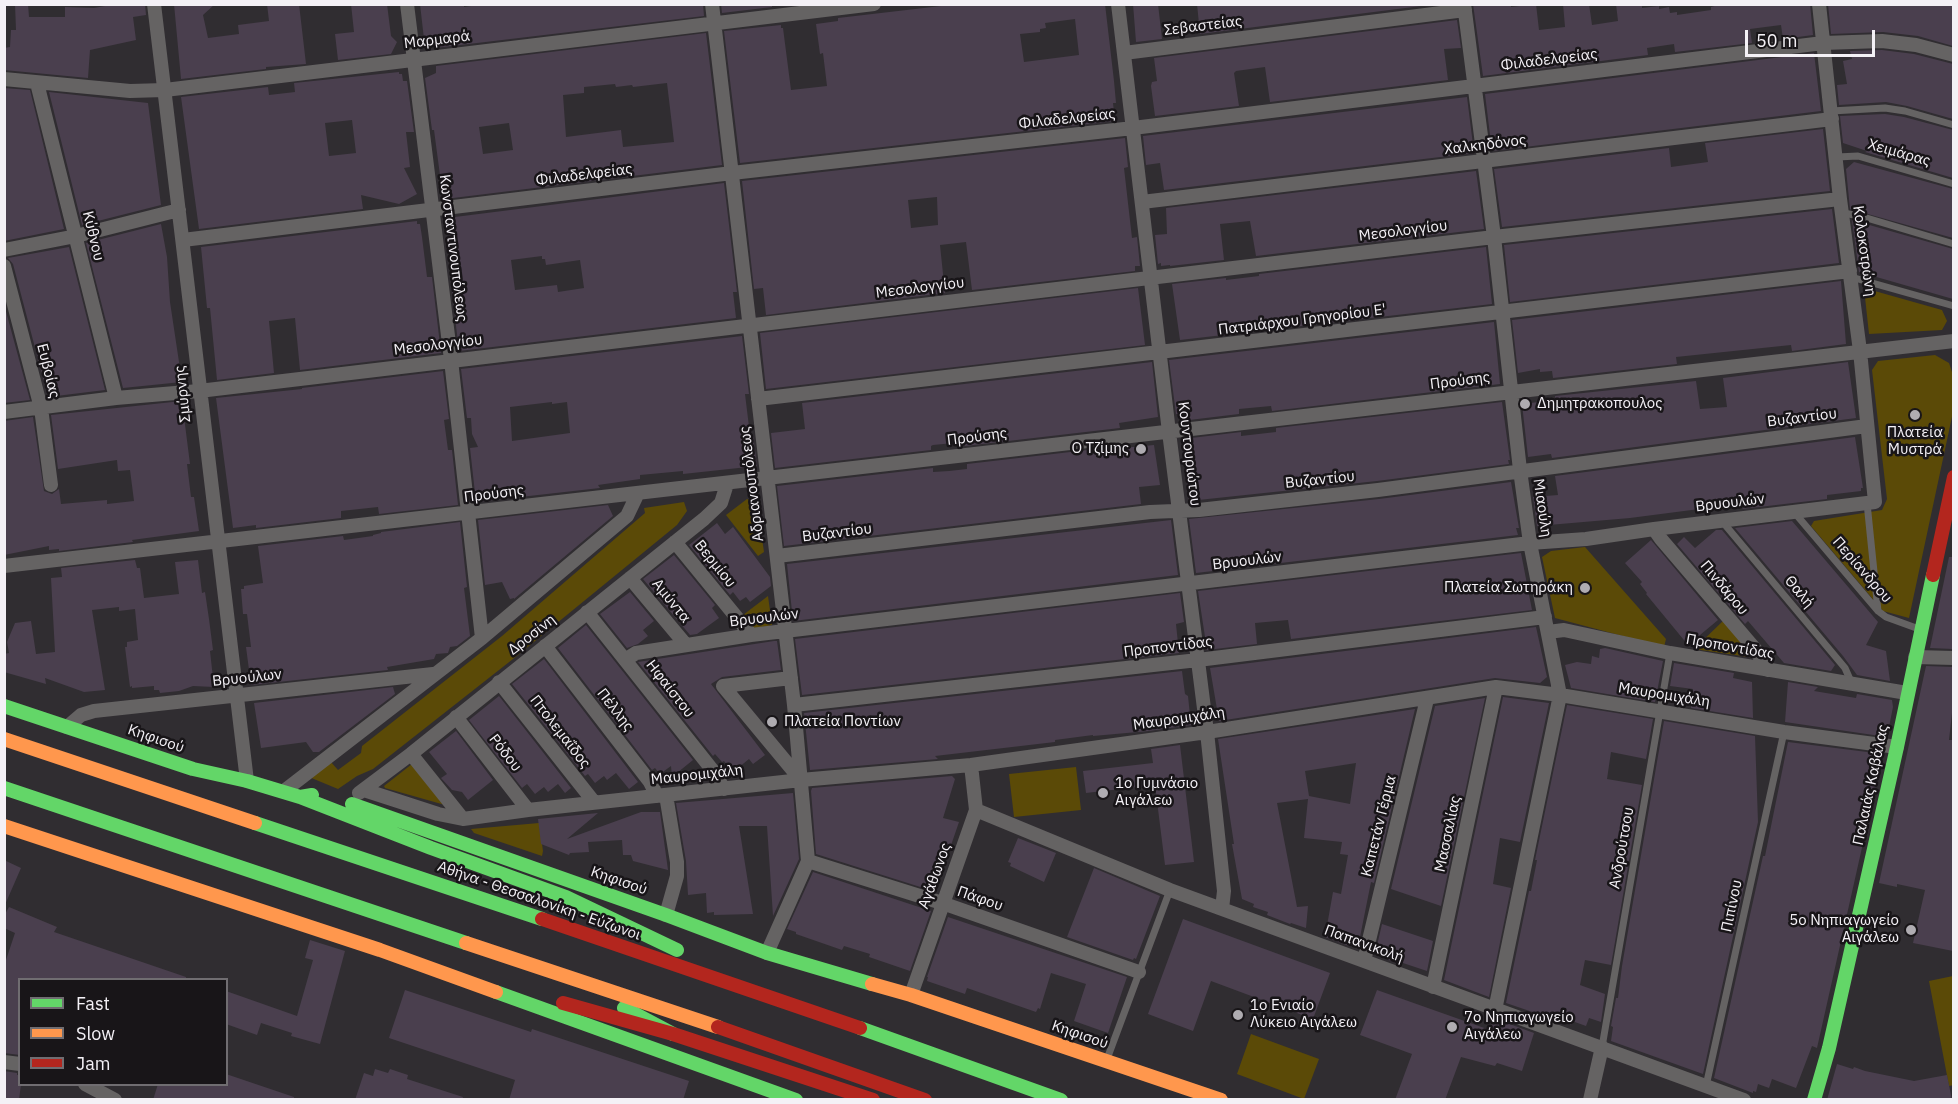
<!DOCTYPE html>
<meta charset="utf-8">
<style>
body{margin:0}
#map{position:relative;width:1958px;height:1104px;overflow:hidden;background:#302d31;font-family:"IBM Plex Sans",sans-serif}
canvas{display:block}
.frame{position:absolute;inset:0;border:6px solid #f4f1f6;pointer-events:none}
.legend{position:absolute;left:18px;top:978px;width:210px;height:108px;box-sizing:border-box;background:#181518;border:2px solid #706d71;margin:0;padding:8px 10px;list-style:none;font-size:18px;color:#f4f1f6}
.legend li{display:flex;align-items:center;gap:12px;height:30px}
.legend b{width:30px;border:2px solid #706d71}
.scale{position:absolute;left:1745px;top:30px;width:130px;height:27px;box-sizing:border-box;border:3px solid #f4f1f6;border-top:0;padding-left:8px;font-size:18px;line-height:21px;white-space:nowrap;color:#f4f1f6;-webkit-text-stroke:4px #181518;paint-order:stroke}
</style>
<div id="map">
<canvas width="1958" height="1104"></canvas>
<div class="frame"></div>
<ul class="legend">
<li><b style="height:8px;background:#63d668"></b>Fast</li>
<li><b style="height:8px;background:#ff974d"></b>Slow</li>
<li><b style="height:8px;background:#b3261e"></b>Jam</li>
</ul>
<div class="scale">50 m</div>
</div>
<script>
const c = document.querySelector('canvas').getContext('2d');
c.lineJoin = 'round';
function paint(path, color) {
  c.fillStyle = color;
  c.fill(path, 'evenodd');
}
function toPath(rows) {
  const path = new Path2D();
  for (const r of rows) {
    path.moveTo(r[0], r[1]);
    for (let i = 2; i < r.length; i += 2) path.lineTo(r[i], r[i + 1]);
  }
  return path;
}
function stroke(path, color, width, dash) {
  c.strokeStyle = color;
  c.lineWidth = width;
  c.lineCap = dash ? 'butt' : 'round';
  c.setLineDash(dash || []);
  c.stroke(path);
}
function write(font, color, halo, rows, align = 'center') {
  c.font = font + ' "IBM Plex Sans",sans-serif';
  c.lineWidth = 5;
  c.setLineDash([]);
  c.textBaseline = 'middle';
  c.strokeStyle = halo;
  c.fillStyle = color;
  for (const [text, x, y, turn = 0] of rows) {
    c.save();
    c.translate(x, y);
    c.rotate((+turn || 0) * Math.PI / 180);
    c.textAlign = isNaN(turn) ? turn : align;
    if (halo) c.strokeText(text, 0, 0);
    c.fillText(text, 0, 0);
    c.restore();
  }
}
const green = toPath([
 [1864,288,1942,310,1947,321,1942,330,1869,334],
 [1935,355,1949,363,1953,375,1953,412,1909,618,1883,611,1811,526,1814,521,1882,510,1887,499,1872,370,1878,361],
 [747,499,757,503,764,552,758,556,726,515],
 [684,502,687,511,677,525,513,659,373,769,357,776,338,789,309,777,330,761,338,770,361,753,362,746,502,636,645,513,644,508],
 [1585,547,1666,639,1664,647,1555,618,1542,557,1551,551],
 [768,596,772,625,754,629,743,615],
 [1724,620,1756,658,1694,649],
 [412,764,445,805,385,788,384,786],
 [1076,767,1081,810,1014,817,1009,774],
 [539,823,543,851,542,856,474,833,471,829],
 [1953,976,1954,1085,1949,1086,1929,981],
 [1251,1034,1319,1059,1304,1099,1237,1074]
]);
const building = toPath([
 [15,4,28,4,29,17,65,17,65,7,94,8,116,4,145,4,146,15,133,17,136,40,90,50,88,78,4,70,4,48,10,47,11,30,16,30],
 [174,4,215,4,203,15,208,38,239,34,238,25,269,21,267,4,299,4,306,64,266,67,266,69,181,79],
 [351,4,387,4,391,36,397,42,391,54,338,60,335,34,354,32],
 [420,4,464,4,464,7,485,4,703,4,704,16,435,48,434,46,425,48],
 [721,4,772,4,772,7,722,13],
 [958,4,1105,4,1114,81,1116,103,1113,103,1115,121,740,163,724,31,781,25,781,28,783,28,791,90,827,86,823,53,820,54,816,24,838,21,838,18],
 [1075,19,1079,55,1024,62,1020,34,1040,32,1040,29,1046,28,1045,23],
 [1133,4,1158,4,1162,39,1136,42],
 [1197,4,1304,5,1437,4,1200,34],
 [1473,4,1511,4,1511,7,1536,4,1539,30,1565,27,1563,4,1589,4,1592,25,1618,21,1616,4,1642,4,1642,8,1659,6,1659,9,1669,7,1670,13,1677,12,1677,15,1711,10,1711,7,1722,4,1810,4,1813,35,1783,39,1781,25,1750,29,1752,43,1675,52,1674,44,1647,48,1648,55,1483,76],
 [1828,4,1953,4,1953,46,1918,36,1883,32,1831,34],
 [1457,20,1461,48,1444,49,1448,80,1270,102,1265,67,1236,71,1234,73,1239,106,1155,116,1151,86,1152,82,1157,81,1154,58],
 [706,33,722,165,445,199,443,198,434,130,432,130,425,78,436,73,436,66],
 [667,83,674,142,623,147,621,130,566,137,563,95,584,93,584,87,615,84,616,87,632,85,633,87],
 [509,123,513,150,483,154,479,127],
 [1882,50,1914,54,1953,64,1953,119,1907,106,1886,102,1839,105,1837,85,1847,84,1843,61,1852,59,1850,51],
 [1814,53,1821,111,1492,151,1485,94],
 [399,72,399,74,402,74,403,81,407,81,414,132,406,132,410,167,404,168,417,194,399,204,361,195,363,209,199,229,181,97,268,87,269,95,295,92,294,83],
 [352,120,356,153,329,156,325,123],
 [4,88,30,90,64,229,4,241],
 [49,92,148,103,161,205,82,225],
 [1467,97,1474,153,1164,190,1160,163,1146,165,1143,136],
 [1885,114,1904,117,1953,130,1953,178,1865,152,1867,151,1843,143,1840,116],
 [1823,129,1830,191,1502,227,1494,169,1669,148,1671,167,1708,162,1705,143],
 [1125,138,1128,167,1124,168,1132,238,1137,237,1140,266,1135,266,1135,271,972,290,966,242,940,245,945,293,766,315,763,288,754,289,742,181],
 [937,197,938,225,911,228,908,200],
 [1854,162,1953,189,1953,238,1850,209,1846,169],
 [1476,171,1484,229,1256,256,1250,221,1220,224,1224,260,1170,266,1170,265,1161,266,1161,263,1158,264,1155,235,1167,234,1166,208],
 [724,183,737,292,733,292,736,318,459,351,450,275,454,274,447,218],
 [542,256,542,259,545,259,546,265,580,260,584,288,558,292,557,285,515,290,511,260],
 [1832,209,1839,263,1510,302,1504,245],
 [1852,220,1953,249,1953,299,1859,272],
 [417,221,417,224,420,224,422,237,427,277,432,277,441,353,300,370,295,318,269,321,274,373,217,380,210,308,207,308,201,247],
 [161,224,167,257,170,302,182,382,123,388,86,243],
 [69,247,105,390,48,397,13,264,8,258],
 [1486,247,1492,304,1180,340,1172,284,1226,278,1226,280,1259,276,1259,274],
 [1841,281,1846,344,1792,351,1791,345,1676,357,1677,364,1553,378,1552,371,1540,372,1540,369,1518,373,1512,320],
 [1138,288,1145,345,766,389,760,333],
 [4,304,30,400,4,403],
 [1494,322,1500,384,1272,411,1271,406,1239,409,1239,414,1181,421,1180,414,1176,414,1169,360],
 [742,336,749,394,745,394,750,435,753,435,757,466,683,474,683,471,640,475,640,479,598,485,600,488,476,502,470,448,478,447,472,434,471,418,467,418,461,369],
 [552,402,552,404,567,402,570,433,512,441,510,407],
 [1152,362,1158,417,1119,423,1120,428,965,446,964,442,933,445,931,446,931,450,775,468,771,433,805,429,802,403],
 [1848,362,1856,418,1552,458,1551,454,1528,457,1522,404,1555,400,1555,396,1696,381,1700,409,1727,407,1723,378],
 [443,371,449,419,444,420,448,450,452,450,458,505,379,514,378,507,341,511,341,518,256,528,256,525,233,528,216,398,302,389,302,388],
 [182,401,190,464,187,464,191,497,194,497,199,531,132,540,133,542,59,551,59,549,49,550,49,546,4,555,4,421,33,417,44,491,52,494,59,489,61,504,107,500,107,504,134,501,130,470,118,471,117,460,58,469,51,415],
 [1502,402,1510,460,1508,460,1509,464,1377,481,1189,501,1182,441,1183,439,1241,432,1241,436,1276,432,1276,428],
 [1855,437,1863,488,1861,488,1861,491,1827,495,1827,499,1742,509,1747,505,1733,507,1738,504,1630,518,1537,526,1533,497,1558,495,1555,476],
 [1154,445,1160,485,1139,487,1141,504,784,546,777,486,933,468,933,472,949,471,967,469,967,464,1122,446,1122,448],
 [1511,482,1519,528,1516,528,1518,535,1196,573,1189,519,1379,499],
 [608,505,613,516,514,599,514,598,510,599,502,582,485,585,478,520],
 [1171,520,1178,575,793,621,787,564],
 [1792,521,1878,622,1866,645,1886,651,1890,681,1857,675,1843,656,1735,528],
 [460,522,467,587,464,588,470,636,457,646,450,647,448,653,436,654,434,659,387,667,388,670,251,685,246,647,251,647,247,614,243,614,241,589,244,589,244,586,263,583,258,546,343,536,344,540,373,536,373,535,381,533,381,532],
 [717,523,725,534,733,527,770,577,771,586,750,602,746,597,740,601,733,592,730,595,689,545],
 [1716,530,1722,530,1835,665,1831,671,1784,663,1748,621,1745,624,1677,544,1684,537,1695,548],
 [1651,540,1718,620,1688,645,1646,594,1647,593,1640,584,1642,582,1625,563],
 [1521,553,1532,610,1291,639,1288,620,1255,623,1257,644,1207,650,1198,591],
 [674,555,715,605,712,608,719,618,697,634,690,635,643,579],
 [1949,557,1953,557,1953,649,1930,648],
 [135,560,137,568,140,568,144,598,179,594,175,562,198,560,202,593,205,592,209,619,213,650,210,651,214,687,193,686,179,691,160,693,159,690,154,690,154,686,132,688,132,686,130,687,125,647,127,647,127,642,138,640,135,609,119,611,119,607,92,610,105,690,84,692,45,678,46,684,4,672,4,654,9,653,7,642,15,623,31,621,36,654,55,652,51,578,62,577,61,568],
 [630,592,654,621,643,630,648,636,638,644,627,648,600,614],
 [1180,593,1184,622,1176,624,1179,653,802,695,795,639],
 [586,625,693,760,672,777,671,766,660,774,655,768,652,770,558,648],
 [1536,627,1547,677,1540,683,1495,678,1219,721,1210,668],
 [774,641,777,641,781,670,722,677,711,684,765,755,753,764,749,759,733,772,724,761,722,762,715,754,713,756,638,662],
 [1605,648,1663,661,1655,702,1571,688,1565,665,1577,662,1591,664,1592,656,1599,658,1600,649],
 [544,659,638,782,629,789,616,773,607,780,604,776,595,783,588,774,585,776,512,684],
 [1674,663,1734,673,1733,678,1752,682,1753,718,1691,708,1693,689,1670,686],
 [1926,666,1953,667,1953,704,1949,740,1953,740,1953,951,1913,943,1925,890,1897,884,1897,887,1879,883],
 [1182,671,1185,694,1188,696,1191,725,1149,731,1093,736,1093,735,1055,740,1055,742,935,756,938,759,810,770,804,713],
 [1788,682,1818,687,1814,691,1856,698,1857,694,1892,700,1893,707,1887,737,1785,722],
 [393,687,395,694,319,752,313,752,306,742,261,748,254,703],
 [499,696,571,788,565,793,558,784,548,792,544,787,535,794,527,784,522,788,469,720],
 [1503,697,1549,703,1520,842,1500,838,1493,884,1511,888,1489,997,1444,980],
 [1485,698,1441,906,1391,889,1435,706],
 [1567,705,1653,719,1646,759,1611,752,1607,779,1642,785,1611,965,1585,960,1580,985,1605,994,1601,1022,1589,1018,1586,1026,1572,1021,1571,1025,1506,1003,1529,891,1531,891,1537,860,1535,860],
 [1415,709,1374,883,1371,882,1358,947,1346,945,1325,937,1333,892,1341,894,1348,855,1340,854,1342,842,1304,838,1308,799,1277,803,1297,907,1308,906,1306,928,1291,923,1290,924,1267,915,1268,912,1253,907,1254,904,1242,899,1232,844,1234,844,1218,739],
 [1356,763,1350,804,1309,796,1305,771],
 [1664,721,1755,736,1758,822,1703,1074,1611,1041,1613,1027,1611,1026,1616,998,1618,998,1622,966],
 [456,731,493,780,468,800,462,792,452,790,441,778,447,774,429,752],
 [1788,742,1883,754,1817,1048,1812,1046,1796,1088,1772,1079,1769,1088,1758,1084,1756,1092,1753,1091,1753,1093,1714,1078,1763,856,1765,856],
 [1180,745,1194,862,1165,865,1155,785,1086,793,1083,771,1153,763,1151,749],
 [952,776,955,779,943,818,959,822,947,857,943,856,933,891,816,854,811,791,812,788],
 [793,793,799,859,773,916,767,826,739,826,753,914,714,915,714,912,707,913,706,893,688,895,686,861,676,803],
 [641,812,660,812,668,870,633,861,631,855,623,855,622,840,588,842,589,852,570,853,569,855,541,844,538,819,598,813,567,839],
 [1018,838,1056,853,1044,882,1010,866,1011,863,1008,862],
 [4,860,21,868,4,907],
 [1094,868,1160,896,1136,959,1134,958,1133,960,1067,937],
 [813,872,931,911,910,971,869,957,870,954,844,946,842,950,796,934,796,932,787,929],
 [9,907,57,927,54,932,186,977,186,980,20,980,20,1055,4,1053,4,966,15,933,4,928,4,916],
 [948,917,1127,977,1108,1033,1074,1021,1086,984,1051,973,1040,1009,1038,1008,1036,1012,967,988,965,994,927,981,928,977,927,977],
 [1183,919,1330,973,1313,1019,1211,981,1193,1031,1148,1014],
 [1382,924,1433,941,1427,971,1397,961,1396,963,1375,954],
 [310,940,345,951,320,1044,291,1036,292,1033,261,1023,257,1035,226,1024,226,991,297,1016,313,960,305,958],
 [405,990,531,1032,532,1029,689,1081,683,1100,509,1100,515,1080,389,1038],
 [1377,990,1490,1030,1493,1019,1496,1019,1534,1033,1522,1071,1497,1063,1495,1066,1461,1057,1445,1100,1395,1100,1412,1054,1360,1035],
 [1837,1064,1853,1069,1854,1067,1865,1071,1914,1081,1947,1075,1952,1100,1827,1100],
 [375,1069,388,1073,390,1069,408,1075,407,1079,463,1097,462,1100,355,1100,364,1073,373,1076],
 [4,1071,17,1073,17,1075,20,1075,20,1084,21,1084,19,1100,4,1100],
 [226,1074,294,1097,294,1100,153,1100,158,1084,226,1084]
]);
const lane = toPath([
 [1831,111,1885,108,1905,111,1954,125],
 [1837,157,1858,156,1954,184],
 [1843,213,1860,216,1954,244],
 [1851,277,1954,306],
 [1867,503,1878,611],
 [1794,512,1878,611,1886,617,1919,629],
 [1721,520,1845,668,1852,684],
 [1602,1047,1670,653],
 [1107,1059,1170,890],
 [1706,1086,1784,732]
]);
const street = toPath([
 [154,4,247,781],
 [407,4,451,360,482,638],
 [712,4,794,705,808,861,767,953],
 [1118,4,1169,432,1207,732,1224,891,1222,909],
 [1464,4,1494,237,1520,470,1530,543,1560,695,1495,1010],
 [1124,53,1465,10],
 [4,79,130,91,165,90,874,4],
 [37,83,116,398],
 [1142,202,1832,119],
 [183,240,732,173,1133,128,1823,43,1882,41,1916,45,1954,55],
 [4,250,76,236,179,210],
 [4,266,41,408,51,485],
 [758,399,1850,271],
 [4,412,116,398,199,391,1494,237,1840,199],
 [1654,529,1661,539,1755,649,1768,670],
 [675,542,751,635],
 [777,556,1150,512,1199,510,1378,490,1867,426],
 [4,566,1954,341],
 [630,578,686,645],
 [587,612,714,772,724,789],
 [1548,632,1564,630,1670,653,1907,693],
 [545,646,650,782,657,796],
 [1915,657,1954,658],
 [625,660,636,653,751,635,1530,543,1586,539,1654,529,1875,502,1860,351,1840,199,1819,4],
 [791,678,723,686,801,780],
 [499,682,594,802],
 [794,705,1198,660,1545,617],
 [456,717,528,810],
 [67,727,81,715,94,711,433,674],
 [411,754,463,819],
 [364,790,438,814,463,819,528,810,801,780,971,765,1207,732,1496,687,1560,695,1784,732,1897,747],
 [284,791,482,638,627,516,638,493],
 [359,793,411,754,704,519,721,503,727,484],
 [666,795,677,862,677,876,666,915],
 [976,810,1170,890,1744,1100],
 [808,861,942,903,1139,972],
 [1364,961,1427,699],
 [1433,987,1496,687],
 [911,995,976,810,971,765],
 [4,1062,20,1064],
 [85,1084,115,1100],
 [1590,1100,1602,1047]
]);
const fast = toPath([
 [4,706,193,769,247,781,300,797,312,795],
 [4,788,466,943],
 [300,797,431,848,566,897,677,950],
 [352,804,666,915,767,953,872,984],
 [255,823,542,919],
 [496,992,796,1100],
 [624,1008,673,1034],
 [860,1028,1061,1100],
 [1814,1100,1829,1048,1897,747,1933,575]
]);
const slow = toPath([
 [4,739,255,823],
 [4,826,380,950,496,992],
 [466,943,718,1027],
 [872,984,911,995,1221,1100]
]);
const jam = toPath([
 [1933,575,1954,477],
 [542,919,860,1028],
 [563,1003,673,1034,873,1100],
 [718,1027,925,1100]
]);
const markers = [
 [1525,404,6,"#afacb1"],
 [1915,415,6,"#afacb1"],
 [1141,449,6,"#afacb1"],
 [1585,588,6,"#afacb1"],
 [772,722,6,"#afacb1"],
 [1103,793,6,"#afacb1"],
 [1911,930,6,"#afacb1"],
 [1238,1015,6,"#afacb1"],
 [1452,1027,6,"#afacb1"]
];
const streetNames = [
 ["Σεβαστείας",1203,26,-7],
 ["Μαρμαρά",437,40,-7],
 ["Φιλαδελφείας",1549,60,-7],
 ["Φιλαδελφείας",1067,119,-6],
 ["Χαλκηδόνος",1485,145,-7],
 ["Χειμάρας",1899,153,16],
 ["Φιλαδελφείας",584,175,-7],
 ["Μεσολογγίου",1403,231,-7],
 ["Κύθνου",93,236,76],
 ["Κωνσταντινουπόλεως",453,248,83],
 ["Κολοκοτρώνη",1864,251,82],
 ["Μεσολογγίου",920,288,-7],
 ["Πατριάρχου Γρηγορίου Ε'",1302,320,-7],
 ["Μεσολογγίου",438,345,-7],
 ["Ευβοίας",48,371,76],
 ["Προύσης",1460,381,-7],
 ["Σμύρνης",183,394,-96],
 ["Βυζαντίου",1802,418,-7],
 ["Προύσης",977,437,-7],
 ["Κουντουριώτου",1189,454,83],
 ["Βυζαντίου",1320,480,-6],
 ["Αδριανουπόλεως",752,484,-97],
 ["Προύσης",494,494,-7],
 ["Βρυουλών",1730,503,-7],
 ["Μιαούλη",1542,508,82],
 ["Βυζαντίου",837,533,-7],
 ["Βρυουλών",1247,561,-7],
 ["Βερμίου",715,564,51],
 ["Περίανδρου",1862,570,49],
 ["Πινδάρου",1724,588,50],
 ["Θαλή",1799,592,50],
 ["Αμύντα",671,601,51],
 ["Βρυουλών",764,618,-7],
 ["Δροσίνη",532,635,-38],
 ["Προποντίδας",1168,647,-7],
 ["Προποντίδας",1730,647,10],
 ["Βρυούλων",247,678,-6],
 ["Ηφαίστου",670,689,52],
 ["Μαυρομιχάλη",1664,695,9],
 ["Πέλλης",615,710,52],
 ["Μαυρομιχάλη",1179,719,-8],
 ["Πτολεμαΐδος",560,732,52],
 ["Κηφισού",156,739,19],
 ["Ρόδου",505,753,52],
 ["Μαυρομιχάλη",697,775,-6],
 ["Παλαιάς Καβάλας",1871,785,-78],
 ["Καπετάν Γέρμα",1379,826,-76],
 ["Μασσαλίας",1448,834,-78],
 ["Ανδρούτσου",1622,848,-80],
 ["Αγάθωνος",935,876,-70],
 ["Κηφισού",619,881,19],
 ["Πάφου",980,899,19],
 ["Αθήνα - Θεσσαλονίκη - Εύζωνοι",539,901,19],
 ["Πιπίνου",1732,906,-78],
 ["Παπανικολή",1364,944,20],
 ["Κηφισού",1080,1035,19]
];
const poiNames = [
 ["Δημητρακοπουλος",1537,404],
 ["Πλατεία",1915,433,"center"],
 ["Μυστρά",1915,450,"center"],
 ["Ο Τζίμης",1129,449,"right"],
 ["Πλατεία Σωτηράκη",1573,588,"right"],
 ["Πλατεία Ποντίων",784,722],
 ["1ο Γυμνάσιο",1115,784],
 ["Αιγάλεω",1115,801],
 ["5ο Νηπιαγωγείο",1899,921,"right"],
 ["Αιγάλεω",1899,938,"right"],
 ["1ο Ενιαίο",1250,1006],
 ["Λύκειο Αιγάλεω",1250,1023],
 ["7ο Νηπιαγωγείο",1464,1018],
 ["Αιγάλεω",1464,1035]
];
paint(green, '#5b4a07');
paint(building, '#4a3f4e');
stroke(lane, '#656363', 7);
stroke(street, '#656363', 14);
stroke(fast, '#63d668', 14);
stroke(slow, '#ff974d', 14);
stroke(jam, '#b3261e', 14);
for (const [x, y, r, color] of markers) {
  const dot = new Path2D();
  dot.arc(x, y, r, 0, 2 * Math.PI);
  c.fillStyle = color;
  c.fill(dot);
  stroke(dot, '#181518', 2);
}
write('15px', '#f4f1f6', '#181518', streetNames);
write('15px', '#f4f1f6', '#181518', poiNames, 'left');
</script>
